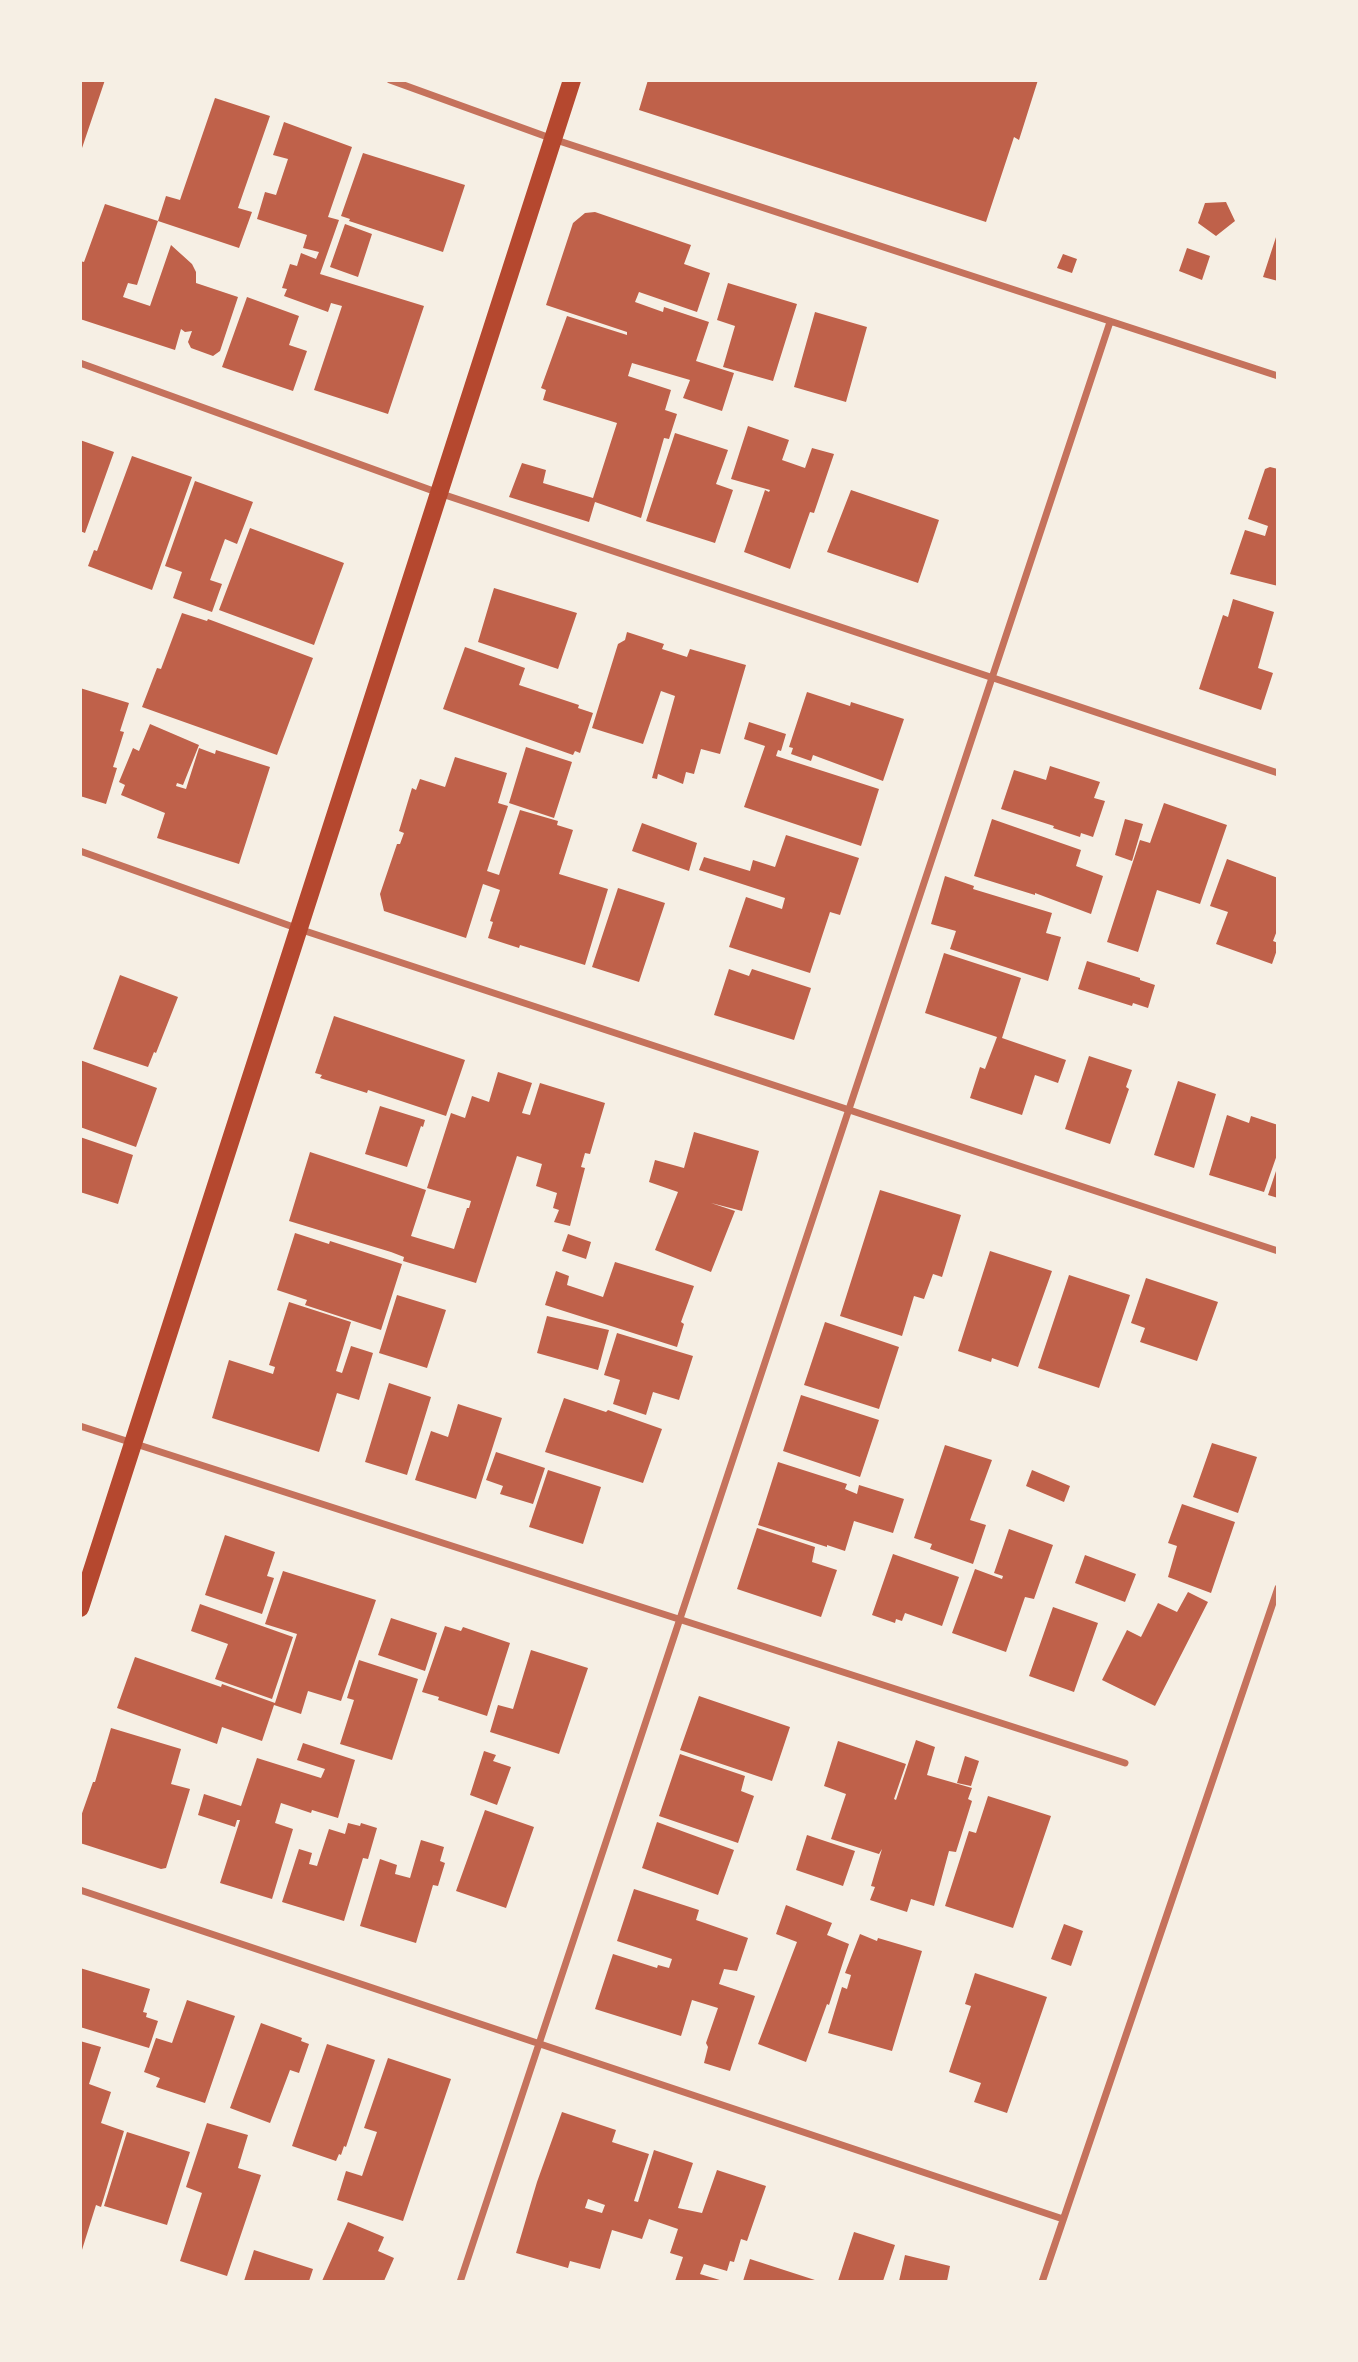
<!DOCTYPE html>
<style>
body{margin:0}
#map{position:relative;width:1358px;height:2362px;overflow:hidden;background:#f6efe4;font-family:Helvetica,sans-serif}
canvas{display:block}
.frame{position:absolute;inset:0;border:82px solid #f6efe4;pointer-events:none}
</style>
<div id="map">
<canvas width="1358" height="2362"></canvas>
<div class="frame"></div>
</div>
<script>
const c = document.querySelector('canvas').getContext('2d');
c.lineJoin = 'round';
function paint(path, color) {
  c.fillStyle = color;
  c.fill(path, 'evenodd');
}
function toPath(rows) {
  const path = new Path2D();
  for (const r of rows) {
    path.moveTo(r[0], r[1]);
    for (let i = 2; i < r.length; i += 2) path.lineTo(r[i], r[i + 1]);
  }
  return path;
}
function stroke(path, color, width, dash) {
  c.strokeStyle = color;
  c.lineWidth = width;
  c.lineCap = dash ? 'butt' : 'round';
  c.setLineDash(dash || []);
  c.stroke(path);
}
const building = toPath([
 [80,80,105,80,81,151,80,151],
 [648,80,1038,80,1019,140,1014,137,986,222,639,110],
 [215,98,270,116,238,208,252,212,239,248,158,221,166,196,180,200],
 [284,122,352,147,328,217,339,220,320,274,424,306,388,414,314,390,342,306,331,303,328,312,284,296,287,289,282,288,290,264,297,266,301,253,316,259,319,252,303,248,307,235,257,219,265,192,276,195,288,159,273,155],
 [363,153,465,185,443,252,349,221,350,219,341,216],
 [1226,202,1235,221,1216,236,1198,223,1205,203],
 [105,204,158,221,137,285,128,283,123,297,150,306,171,245,192,264,196,272,196,283,238,297,220,351,213,356,191,348,188,342,192,331,185,332,181,329,175,350,80,319,80,261,84,262],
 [595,212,691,245,684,264,710,273,697,312,639,292,635,302,663,312,664,307,709,322,696,361,734,373,722,411,683,398,690,380,632,363,628,376,671,390,665,410,677,414,669,439,664,438,641,518,595,502,589,522,509,497,522,463,546,470,543,483,593,498,617,423,543,400,546,390,541,388,567,316,627,335,627,332,546,305,573,223,585,213],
 [345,224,372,234,358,277,330,267],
 [1278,231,1278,281,1263,277],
 [1187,248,1210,256,1202,280,1179,271],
 [1063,254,1077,259,1072,273,1057,268],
 [728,283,797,304,773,381,723,367,735,326,717,320],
 [247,297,299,316,289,345,307,351,293,391,222,367],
 [815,312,867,327,846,402,794,387],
 [748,426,789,440,782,460,805,468,812,448,834,454,814,513,810,512,790,569,744,552,765,490,769,492,770,490,731,479],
 [675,433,728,450,716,484,733,490,715,543,646,521],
 [80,440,114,452,85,533,80,531],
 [132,456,192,477,152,590,88,566,94,550,97,551],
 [1270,467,1278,469,1278,586,1230,574,1245,530,1265,536,1268,526,1248,519,1265,469],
 [195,481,253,502,237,544,225,539,210,580,222,584,212,612,173,598,182,572,165,566],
 [851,490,939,520,918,583,827,552],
 [250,528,344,563,314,645,219,610],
 [494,588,577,613,558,669,478,642],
 [1233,599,1274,612,1258,668,1273,673,1261,710,1199,689,1223,615,1228,617],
 [182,613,207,621,208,619,313,658,277,755,142,707,157,668,161,669],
 [627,632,664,644,662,649,687,657,690,649,746,665,720,754,701,749,694,774,686,772,683,784,658,774,657,779,652,778,675,696,661,691,643,744,592,728,618,644,625,640],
 [465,647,525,668,519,685,579,705,578,708,593,713,580,753,575,751,573,755,443,709],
 [80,688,129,703,120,731,124,732,113,767,117,768,106,804,80,796],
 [807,692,850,706,851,702,904,719,883,781,813,755,811,761,791,754,793,748,789,747],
 [749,722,786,734,781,751,778,750,776,756,879,789,861,846,744,807,765,746,744,739],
 [150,724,199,745,183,785,177,783,176,786,186,789,199,748,215,754,216,750,270,767,239,864,157,838,165,813,121,795,125,785,119,782,133,748,139,751],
 [526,747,572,762,554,818,509,803],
 [455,757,507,773,498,803,508,806,487,871,499,875,520,810,558,821,557,825,573,830,559,874,608,889,585,965,520,945,519,948,488,938,493,922,490,921,500,890,483,884,466,938,384,911,380,894,397,844,400,844,404,833,399,831,412,788,416,790,420,779,445,787],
 [1050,766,1100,782,1094,798,1105,801,1093,837,1081,833,1080,837,1053,828,1054,826,1001,809,1014,770,1046,780],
 [1164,803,1227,825,1200,904,1157,890,1138,952,1107,942,1140,840,1150,843],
 [992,819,1081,850,1076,866,1103,876,1091,914,1035,893,1035,895,974,876],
 [1125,819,1143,824,1132,861,1115,855],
 [642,823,697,843,689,871,632,851],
 [786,835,859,858,840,915,830,912,810,973,729,947,746,897,782,909,785,898,699,870,704,857,750,871,753,860,775,867],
 [1227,859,1278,878,1278,928,1273,941,1278,943,1278,947,1272,964,1216,944,1228,912,1210,906],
 [945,876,974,886,973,889,1052,913,1046,933,1061,937,1048,981,950,949,956,931,931,924],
 [618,888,665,903,639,982,592,967],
 [944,953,1021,978,1002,1038,1066,1060,1058,1083,1035,1075,1022,1115,970,1098,980,1067,985,1069,997,1037,925,1013],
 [1087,961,1140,978,1140,980,1155,985,1148,1008,1133,1003,1132,1006,1078,989],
 [729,969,749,976,752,969,811,988,794,1040,714,1015],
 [120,975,178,997,156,1053,154,1052,148,1067,93,1049],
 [334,1016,465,1060,446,1116,368,1090,367,1093,320,1078,322,1075,315,1073],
 [1089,1056,1132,1070,1126,1087,1129,1089,1110,1144,1065,1129],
 [80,1060,157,1088,136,1147,80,1127],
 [498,1072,532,1083,522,1113,530,1115,540,1083,605,1103,590,1154,585,1153,581,1167,585,1168,570,1226,554,1222,559,1210,553,1208,557,1193,536,1186,542,1164,517,1156,476,1283,403,1261,404,1257,391,1252,289,1221,310,1152,426,1190,411,1236,454,1249,467,1208,469,1208,471,1201,427,1188,451,1113,465,1118,472,1096,489,1102],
 [1178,1081,1216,1094,1194,1168,1154,1155],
 [380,1106,425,1120,423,1127,421,1126,407,1167,365,1154],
 [1227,1115,1249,1123,1251,1116,1278,1125,1278,1152,1264,1192,1209,1175],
 [694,1132,759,1151,742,1211,711,1203,735,1211,711,1272,655,1250,678,1192,649,1182,655,1160,684,1168],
 [80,1137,133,1155,118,1204,80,1192],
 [1277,1168,1278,1168,1278,1198,1268,1195],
 [880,1190,961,1215,942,1277,933,1274,924,1299,914,1296,902,1336,840,1316],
 [295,1233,329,1244,330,1241,402,1264,381,1330,305,1305,307,1300,277,1290],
 [568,1234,591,1242,586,1259,562,1251],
 [990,1251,1052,1271,1018,1367,992,1358,991,1362,958,1351],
 [615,1262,694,1286,681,1322,684,1324,677,1347,545,1305,556,1271,569,1276,567,1285,603,1297],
 [1069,1275,1130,1295,1099,1388,1038,1368],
 [1146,1278,1218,1302,1197,1361,1140,1342,1145,1328,1131,1323],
 [397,1295,446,1310,427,1368,379,1353],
 [289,1302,351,1322,336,1371,342,1373,351,1346,373,1353,359,1400,337,1393,319,1452,212,1418,229,1360,273,1374,275,1367,269,1365],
 [547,1316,609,1330,598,1370,537,1353],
 [825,1322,899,1347,879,1409,804,1385],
 [617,1333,693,1356,679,1400,653,1392,646,1415,613,1404,620,1380,604,1375],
 [389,1383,431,1397,407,1475,365,1462],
 [801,1395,879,1420,860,1477,783,1451],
 [564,1398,606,1412,608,1410,662,1429,643,1483,545,1452],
 [458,1404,502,1418,476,1499,415,1480,431,1431,448,1437],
 [1212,1443,1257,1457,1238,1513,1193,1497],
 [945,1445,992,1460,970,1520,986,1525,973,1564,930,1549,932,1544,914,1538],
 [496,1452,545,1468,533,1504,500,1494,503,1486,486,1480],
 [778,1462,847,1484,845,1489,857,1494,859,1485,904,1499,893,1533,854,1521,845,1551,827,1545,827,1547,758,1525],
 [548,1470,601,1487,583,1544,529,1527],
 [1032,1470,1070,1486,1064,1502,1026,1486],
 [1182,1504,1235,1522,1211,1593,1168,1577,1177,1546,1168,1543],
 [757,1528,815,1547,812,1562,837,1570,821,1617,737,1589],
 [1009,1529,1053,1545,1034,1599,1025,1597,1006,1652,952,1633,975,1569,1002,1579,1003,1576,994,1573],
 [225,1535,275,1552,267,1576,274,1578,262,1614,205,1595],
 [893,1554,959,1577,942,1626,905,1613,902,1621,896,1619,895,1623,872,1615],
 [1085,1555,1136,1574,1125,1602,1075,1583],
 [283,1571,376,1600,341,1701,308,1691,301,1714,274,1705,262,1741,222,1727,217,1744,117,1708,135,1657,221,1687,222,1684,275,1703,297,1634,265,1624],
 [1188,1592,1208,1602,1155,1706,1102,1680,1127,1630,1141,1637,1158,1603,1177,1612],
 [200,1604,293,1637,272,1699,215,1679,228,1644,191,1631],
 [1053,1607,1098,1623,1074,1692,1029,1676],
 [391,1618,437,1633,425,1671,378,1655],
 [445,1626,461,1631,463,1627,510,1643,487,1716,438,1700,439,1697,422,1692],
 [531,1650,588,1668,559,1754,490,1732,498,1705,513,1709],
 [359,1660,418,1679,392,1760,340,1744,354,1700,347,1698],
 [699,1696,790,1727,772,1781,680,1750],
 [111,1728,181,1749,171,1784,190,1789,166,1868,161,1869,80,1843,80,1819,93,1782,95,1782],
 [916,1740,935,1747,927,1775,972,1788,968,1799,972,1801,956,1852,949,1851,934,1906,911,1899,907,1912,870,1900,875,1887,871,1886,882,1849,879,1854,831,1839,846,1794,824,1786,838,1741,906,1764,894,1799,896,1800],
 [303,1743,355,1760,338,1818,312,1810,311,1813,281,1803,275,1823,293,1829,272,1899,220,1883,240,1820,237,1820,235,1827,198,1815,204,1794,241,1806,257,1758,321,1778,325,1769,297,1760],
 [484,1751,496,1755,493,1761,511,1767,497,1805,470,1795],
 [680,1754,745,1776,741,1791,754,1796,738,1843,659,1816],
 [965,1756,979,1761,971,1786,957,1783],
 [988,1796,1051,1816,1013,1928,945,1906,969,1831,976,1833],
 [485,1810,534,1827,506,1908,456,1891],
 [657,1822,734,1850,718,1895,642,1868],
 [348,1823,360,1826,361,1823,377,1828,368,1859,363,1858,344,1921,282,1902,299,1849,312,1853,309,1864,317,1866,329,1829,345,1834],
 [807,1835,855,1851,843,1886,796,1870],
 [421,1840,444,1847,440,1861,445,1863,438,1886,433,1885,416,1943,360,1926,380,1859,397,1865,395,1874,410,1878],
 [634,1889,699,1910,696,1920,748,1938,737,1971,724,1969,719,1984,755,1996,730,2071,704,2063,708,2047,706,2043,718,2008,692,2000,681,2036,595,2009,613,1954,657,1968,658,1965,669,1968,672,1959,617,1941],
 [786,1905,832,1923,827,1935,849,1944,829,2005,827,2004,806,2062,758,2044,797,1942,776,1934],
 [1064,1924,1083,1931,1071,1966,1051,1959],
 [860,1934,877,1941,878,1938,922,1951,892,2051,828,2033,842,1987,847,1989,851,1975,845,1973],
 [80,1968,150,1989,143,2012,147,2013,146,2017,158,2021,149,2048,80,2027],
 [975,1973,1047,1997,1007,2113,974,2102,981,2083,949,2072,971,2006,965,2004],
 [187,2000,235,2016,205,2103,156,2087,160,2078,144,2072,156,2038,172,2043],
 [261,2023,302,2038,301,2041,309,2044,299,2073,290,2070,270,2123,230,2108],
 [80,2041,101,2047,89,2084,111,2092,101,2123,124,2131,101,2207,96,2205,81,2253],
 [327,2044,375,2060,346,2147,344,2146,341,2155,339,2154,336,2161,292,2146],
 [388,2058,451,2079,403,2221,337,2200,346,2171,362,2176,377,2132,364,2128],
 [562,2112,616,2130,612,2142,649,2154,634,2201,638,2202,654,2150,693,2163,678,2208,702,2213,717,2170,766,2186,747,2241,741,2239,734,2262,730,2261,727,2271,704,2264,700,2274,723,2281,675,2281,683,2257,670,2253,678,2229,649,2219,642,2239,612,2230,600,2269,570,2261,568,2268,516,2253,537,2182],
 [588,2199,605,2205,602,2213,585,2208],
 [207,2123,248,2135,238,2168,261,2175,227,2276,180,2261,202,2193,186,2187],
 [127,2132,190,2152,167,2225,104,2206],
 [348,2222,384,2237,378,2251,394,2258,384,2281,322,2281],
 [854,2232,895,2245,883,2281,838,2281],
 [254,2250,313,2269,309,2281,244,2281],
 [905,2255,950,2266,947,2281,899,2281],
 [750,2259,818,2281,743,2281]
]);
const minor = toPath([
 [390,80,553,139,1278,376],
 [80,363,439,493,1278,773],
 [80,851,299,929,1278,1251],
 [80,1426,1125,1763],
 [80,1890,1063,2219],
 [460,2282,1110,322],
 [1042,2282,1278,1588]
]);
const primary = toPath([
 [80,1608,572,80]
]);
paint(building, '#bf614a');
stroke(minor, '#c5725c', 7);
stroke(primary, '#b5482f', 18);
</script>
